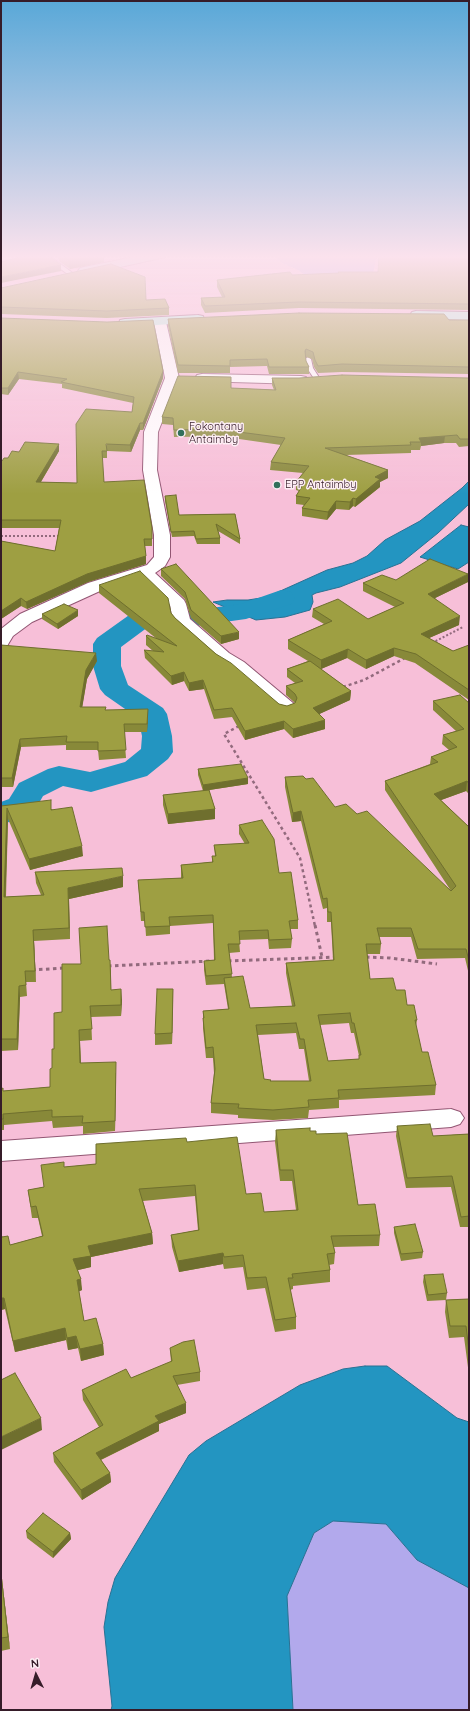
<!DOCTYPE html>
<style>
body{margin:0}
#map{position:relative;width:470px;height:1711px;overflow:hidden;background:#f7bfd8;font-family:Quicksand,sans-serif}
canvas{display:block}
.frame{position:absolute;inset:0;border:2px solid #361c29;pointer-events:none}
.north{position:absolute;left:16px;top:1655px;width:40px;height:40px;-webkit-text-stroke:3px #fdeef4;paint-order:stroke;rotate:355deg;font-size:11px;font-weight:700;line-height:16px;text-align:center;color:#361c29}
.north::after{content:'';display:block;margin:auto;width:14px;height:18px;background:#361c29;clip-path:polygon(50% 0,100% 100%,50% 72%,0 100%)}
</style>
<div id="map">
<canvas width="470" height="1711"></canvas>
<div class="frame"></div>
<div class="north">N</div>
</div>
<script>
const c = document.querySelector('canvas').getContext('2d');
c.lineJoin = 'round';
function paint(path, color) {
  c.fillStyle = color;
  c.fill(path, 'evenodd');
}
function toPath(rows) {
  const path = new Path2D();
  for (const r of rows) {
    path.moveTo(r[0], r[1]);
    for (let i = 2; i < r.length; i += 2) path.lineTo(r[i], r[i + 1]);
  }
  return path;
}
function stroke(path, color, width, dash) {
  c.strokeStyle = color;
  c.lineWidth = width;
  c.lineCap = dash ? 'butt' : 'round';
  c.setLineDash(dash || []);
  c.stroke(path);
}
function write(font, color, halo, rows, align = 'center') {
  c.font = font + ' Quicksand,sans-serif';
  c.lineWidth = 3;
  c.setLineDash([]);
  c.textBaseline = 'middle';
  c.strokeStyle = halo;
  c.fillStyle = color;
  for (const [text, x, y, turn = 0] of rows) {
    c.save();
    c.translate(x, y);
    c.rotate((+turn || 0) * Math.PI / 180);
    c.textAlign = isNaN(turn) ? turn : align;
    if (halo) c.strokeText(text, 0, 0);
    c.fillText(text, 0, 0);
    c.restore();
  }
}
const green = toPath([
 [274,255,377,255,372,278,308,277,298,270,282,263],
 [333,1521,386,1524,417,1560,469,1588,469,1710,293,1710,287,1596,314,1533]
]);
const water = toPath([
 [469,481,469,504,438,533,401,563,340,587,316,593,312,595,313,602,310,610,285,617,256,620,213,602,227,600,248,600,267,597,327,570,353,563,367,556,385,540,420,521,462,488,469,481],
 [461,525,469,527,469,562,458,569,420,557,461,525],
 [365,1366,387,1366,457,1418,469,1422,469,1588,417,1560,386,1524,333,1521,314,1533,287,1596,293,1710,111,1710,112,1706,104,1627,108,1602,115,1578,189,1455,206,1441,300,1385,343,1369,365,1366]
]);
const river = toPath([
 [281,590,291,592,295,598,291,604,246,619,181,628,148,627,121,647,121,666,128,685,163,708,167,714,172,736,173,752,168,759,147,776,91,792,63,786,43,796,34,812,17,820,5,823,1,822,1,802,9,799,19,783,48,769,59,766,90,772,125,762,141,749,142,736,138,718,105,695,100,689,93,666,93,644,97,638,132,613,142,611,181,612,241,604,281,590]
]);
const pathFar2 = toPath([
 [1,536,60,536],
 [432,643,463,627]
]);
const pathFar1 = toPath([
 [343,687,364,680,405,658],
 [239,726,224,734,300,858,315,926]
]);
const path = toPath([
 [315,925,322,957],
 [366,957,390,958,437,964],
 [228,961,337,957],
 [108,966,211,961],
 [32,970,65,968]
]);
const lane = toPath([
 [28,255,37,255,55,260,74,274,69,275,51,262,28,255],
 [308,357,311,359,313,368,320,379,319,380,315,380,307,368,305,359,308,357]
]);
const street = toPath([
 [160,318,164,319,166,322,179,378,158,432,157,470,170,535,170,557,165,566,155,573,184,600,186,604,190,619,229,653,244,662,293,703,295,707,293,711,286,713,279,711,232,670,217,661,176,625,173,621,170,605,141,577,100,591,32,622,13,636,7,646,1,647,1,629,20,614,88,583,147,565,154,557,154,535,143,470,144,432,165,378,154,322,156,319,160,318],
 [202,374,301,376,306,377,308,380,306,383,301,384,197,381,195,378,197,375,202,374],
 [451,1109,460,1112,464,1118,460,1124,451,1127,1,1161,1,1141,451,1109]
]);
const secondary = toPath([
 [144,255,167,255,165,257,161,258,84,275,80,274,78,271,80,268,84,267,144,255],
 [416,311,469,312,469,320,412,318,410,315,412,312,416,311],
 [198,315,203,316,204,319,203,322,125,327,120,326,119,323,120,320,125,319,198,315]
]);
const wall = toPath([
 [58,255,103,255,104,262,70,269,59,261],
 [469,255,469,310,299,308,205,313,201,305,201,298,222,297,217,287,217,280,292,275,338,273,338,272,378,272],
 [1,288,146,300,169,308,169,315,107,318,1,314],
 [1,318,163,371,163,378,143,430,140,430,131,452,107,451,107,458,102,458,104,482,152,528,152,546,145,546,146,564,88,582,27,609,21,606,1,619,1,541,55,551,59,528,1,528,1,461,8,458,19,452,59,451,41,482,77,483,132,412,133,403,62,388,62,384,19,379,8,395,1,394],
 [168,319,469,320,469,374,342,372,318,373,314,367,312,359,306,357,305,357,306,361,309,367,309,374,269,374,267,366,230,367,230,373,178,373,168,326],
 [272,378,469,378,469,446,459,447,456,443,444,443,421,446,420,450,411,450,411,453,346,455,388,470,388,478,380,482,380,487,355,507,353,506,349,510,336,509,327,520,302,516,302,508,304,505,296,504,296,496,299,491,296,490,296,482,303,473,270,470,271,462,281,445,239,439,239,436,174,437,173,425,162,424,162,417,231,388,274,390,272,385],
 [165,496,179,515,235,514,240,539,240,544,218,531,220,538,220,544,197,544,194,536,172,537,165,501],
 [161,569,239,639,221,644,191,618,185,599,161,576],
 [396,580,468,582,435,598,459,625,429,638,453,651,469,645,469,700,415,663,394,656,366,669,347,658,321,669,351,691,350,700,319,714,325,729,293,738,284,729,245,740,232,717,214,719,204,689,189,691,184,681,172,685,145,658,144,650,153,651,146,645,146,636,157,639,99,593,99,585,171,613,175,618,216,654,279,704,287,706,295,703,286,695,286,686,295,683,287,677,287,669,308,661,288,649,288,640,324,624,312,617,313,609,368,619,395,607,363,591,363,583],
 [42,614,78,616,58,629,42,619],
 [1,645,97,661,87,679,82,707,106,710,148,718,147,732,124,732,126,758,99,760,98,750,66,750,66,745,21,747,13,787,1,787],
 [433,701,469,703,469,794,466,791,441,800,469,827,469,975,465,958,417,959,411,937,379,937,381,944,380,954,367,954,370,979,396,990,417,1020,416,1026,422,1052,436,1085,435,1095,339,1100,339,1108,309,1110,308,1118,273,1120,238,1118,238,1115,211,1113,211,1103,214,1073,213,1058,206,1058,203,1028,203,1011,228,1009,224,984,206,985,204,970,204,961,214,960,213,923,170,926,170,934,146,936,145,921,141,921,138,880,181,878,181,865,212,862,212,856,215,856,214,845,245,844,239,834,239,825,279,873,298,920,298,929,290,929,292,939,291,948,269,949,268,939,239,940,240,952,229,953,232,977,250,1008,292,1006,286,973,286,963,333,960,331,922,327,922,327,908,323,909,301,821,292,822,285,787,285,777,306,779,335,807,357,814,451,891,385,790,385,781,430,764,431,757,449,750,442,744,443,735,456,731,433,710],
 [349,1023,351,1033,354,1033,359,1056,359,1059,328,1061,320,1025],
 [296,1033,299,1049,304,1049,309,1081,271,1081,264,1079,258,1035],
 [198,769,248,778,248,784,209,790,215,809,215,819,168,824,163,805,163,795,203,791,198,775],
 [1,806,52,809,83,856,30,870,8,819,6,897,41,895,36,883,35,872,123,887,69,899,70,939,34,941,36,982,26,982,27,996,20,997,18,1050,1,1051],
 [109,960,111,970,111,990,122,1000,121,1016,91,1017,92,1040,80,1041,81,1063,116,1073,115,1131,83,1134,83,1126,53,1128,52,1121,4,1125,4,1130,1,1130,1,1089,3,1091,50,1087,54,1049,62,1012,81,964],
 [173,989,173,1000,172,1044,155,1045,155,1034],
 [397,1126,433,1136,469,1134,469,1227,460,1227,451,1187,406,1188,396,1136],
 [276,1130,310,1131,316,1134,358,1205,380,1235,379,1246,334,1247,335,1253,334,1264,329,1265,330,1270,330,1282,293,1286,293,1289,290,1290,296,1317,296,1329,275,1332,265,1288,247,1290,243,1267,224,1269,223,1264,179,1272,172,1247,171,1235,198,1230,195,1196,143,1201,152,1233,153,1244,91,1257,91,1267,78,1270,82,1290,79,1291,84,1321,103,1344,104,1355,81,1361,78,1348,68,1350,66,1340,15,1352,5,1309,1,1310,1,1234,2,1237,10,1245,42,1236,38,1218,32,1218,28,1190,44,1187,64,1167,96,1164,187,1142,246,1194,264,1212,296,1210,292,1181,280,1181,275,1142],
 [394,1227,423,1252,422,1258,401,1261,394,1233],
 [424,1275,447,1293,446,1300,427,1301,423,1282],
 [469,1299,469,1375,464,1337,449,1338,445,1312,446,1300],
 [170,1348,200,1372,200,1381,177,1385,186,1413,159,1424,159,1431,101,1460,110,1473,111,1482,82,1500,54,1462,53,1453,99,1427,83,1400,82,1390,131,1378,171,1362],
 [26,1531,70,1533,71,1539,53,1558,27,1538],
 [1,1570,10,1649,1,1651]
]);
const shadedWall = toPath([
 [100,255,103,255,104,262,70,269,69,261],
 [61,265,61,271,1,283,1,277],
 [306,349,306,357,305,358,305,351],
 [163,371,163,378,143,430,143,423],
 [18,372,19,379,8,395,8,388],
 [140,423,140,430,131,452,130,445],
 [445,436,444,443,421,446,421,442,419,438],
 [59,444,59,451,36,490,36,482],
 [388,470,388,478,380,482,380,487,355,507,356,499,375,477],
 [353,498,353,506,349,510,350,502],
 [336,501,336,509,327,520,328,512],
 [146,556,146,564,88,582,27,609,26,602,87,574],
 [468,574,468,582,427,602,428,594],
 [21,598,21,606,1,619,1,611],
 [78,610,78,616,58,629,57,624],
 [460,616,459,625,420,642,421,634],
 [239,632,239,639,221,644,221,636],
 [394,648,394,656,366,669,366,660],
 [348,649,347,658,321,669,321,660],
 [96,653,97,661,87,679,81,715,80,707,86,670],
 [184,672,184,681,172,685,171,676],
 [203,680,204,689,189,691,189,683],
 [351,691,350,700,313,717,313,708],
 [148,709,148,718,147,732,147,724],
 [325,720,325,729,293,738,293,729],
 [284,721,284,729,245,740,245,731],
 [20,739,21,747,13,787,12,778],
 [248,778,248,784,203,791,203,785],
 [467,781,466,791,433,803,434,794],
 [7,808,8,819,5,908,4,897],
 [215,809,215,819,168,824,168,814],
 [301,811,301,821,292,822,293,813],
 [82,846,83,856,30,870,29,859],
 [123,876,123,887,69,899,70,939,69,928,68,888],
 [33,930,34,941,36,982,35,971],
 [19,986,20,997,18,1050,17,1039],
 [121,989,122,1000,121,1016],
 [173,989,173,1000,172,1044,172,1033],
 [79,1030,80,1041,81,1074,80,1063],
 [116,1062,116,1073,115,1131,115,1121],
 [3,1114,4,1125,4,1130,3,1119],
 [152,1233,153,1244,91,1257,91,1267,74,1271,73,1259,88,1246],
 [223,1253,223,1264,179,1272,178,1261],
 [81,1279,82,1290,78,1292,77,1280],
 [1,1298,4,1298,5,1309,1,1310],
 [65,1328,66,1340,15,1352,13,1341],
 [76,1336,78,1348,68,1350,67,1338],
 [103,1344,104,1355,81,1361,80,1349],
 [186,1403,186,1413,159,1424,159,1431,96,1462,96,1453,155,1416],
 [41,1418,42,1430,1,1450,1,1437],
 [110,1473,111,1482,82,1500,81,1490],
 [70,1533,71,1539,53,1558,53,1552],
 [1,1570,10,1649,8,1637]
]);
const building = toPath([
 [30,255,41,255,50,257,61,265,1,277,1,262,30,255],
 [61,255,100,255,69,261,61,255],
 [379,255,469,255,469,304,299,302,205,306,201,298,225,297,217,280,290,272,292,275,339,273,338,272,378,272,379,255],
 [111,264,145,277,146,300,165,299,169,308,107,311,1,307,1,288,111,264],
 [299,313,444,314,449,320,469,320,469,367,342,364,318,366,315,360,313,352,306,349,305,351,306,361,309,367,269,367,267,359,230,360,230,366,178,365,168,319,299,313],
 [1,318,107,322,153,320,163,371,143,423,140,423,130,445,106,444,107,451,102,451,104,482,144,480,152,528,152,539,144,539,146,556,87,574,26,602,21,598,1,611,1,541,55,551,61,520,1,520,1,461,2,461,4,458,8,458,12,451,19,452,25,442,59,444,36,482,77,483,76,424,86,409,132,412,134,397,61,382,67,379,18,372,8,388,1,388,1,318],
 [342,375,469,378,469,439,460,439,457,435,445,436,419,438,421,442,410,442,411,445,325,448,388,470,375,477,380,479,356,499,353,498,350,502,336,501,328,512,302,508,310,498,296,496,304,483,296,482,309,466,271,462,285,438,239,432,243,428,174,430,173,418,162,417,178,376,231,377,231,388,276,390,272,378,299,378,342,375],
 [176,495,179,515,235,514,240,539,216,524,220,538,196,539,194,531,171,532,165,496,176,495],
 [430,559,468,574,428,594,460,616,421,634,453,651,469,645,469,690,416,654,394,648,366,660,348,649,321,660,288,640,332,621,313,609,338,599,368,619,404,603,363,583,382,575,396,580,430,559],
 [176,564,239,632,221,636,191,610,185,592,161,569,176,564],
 [140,571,168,598,171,613,175,618,216,654,231,663,279,704,287,706,295,703,297,698,295,694,286,686,303,681,287,669,310,661,351,691,313,708,325,720,293,729,284,721,245,731,232,708,214,710,203,680,189,683,184,672,171,676,144,650,164,652,146,636,147,635,177,646,99,585,140,571],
 [64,604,78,610,57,624,42,614,64,604],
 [1,645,96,653,86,670,80,707,106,707,105,710,148,709,147,724,124,724,126,750,98,751,98,742,66,742,67,736,20,739,12,778,1,778,1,645],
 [460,695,469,703,469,784,467,781,434,794,469,827,469,961,466,949,418,949,411,928,377,928,381,944,366,944,370,979,393,978,396,990,405,990,407,1005,414,1005,417,1020,415,1020,422,1052,428,1052,436,1085,338,1090,339,1098,308,1100,309,1107,273,1110,238,1108,239,1104,211,1103,215,1069,213,1047,206,1048,203,1018,204,1018,203,1011,229,1009,224,978,243,976,250,1008,295,1006,286,963,334,960,331,912,328,912,327,898,323,899,301,811,293,813,285,777,303,776,306,779,313,778,335,807,346,804,357,814,367,811,451,891,456,886,385,781,438,762,431,757,457,747,443,735,464,729,433,701,460,695],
 [350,1013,352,1023,354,1023,361,1055,359,1055,359,1059,328,1061,318,1015,350,1013],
 [296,1023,300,1039,304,1039,311,1081,270,1081,271,1080,264,1079,256,1025,296,1023],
 [241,764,248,778,203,785,198,769,241,764],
 [209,790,215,809,168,814,163,795,209,790],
 [51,800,51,810,72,807,82,846,29,859,7,808,4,897,44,895,35,872,122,868,123,876,68,888,69,928,33,930,35,971,25,971,26,985,19,986,17,1039,1,1039,1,806,51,800],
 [262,820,274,839,279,873,291,872,298,920,289,921,292,939,269,940,268,930,239,931,240,944,228,944,232,974,206,976,204,961,215,960,213,915,169,917,170,926,145,927,144,912,141,912,138,880,183,878,181,865,213,862,212,856,216,856,214,845,249,843,239,825,262,820],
 [107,926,109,960,110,960,111,990,121,989,121,1005,90,1006,92,1029,79,1030,80,1063,116,1062,115,1121,82,1123,83,1116,52,1117,52,1110,3,1114,3,1119,1,1119,1,1089,3,1088,3,1091,50,1087,50,1069,52,1068,52,1049,54,1049,54,1013,62,1012,62,964,81,964,79,928,107,926],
 [157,989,173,989,172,1033,155,1034,157,989],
 [430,1124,433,1136,469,1134,469,1216,461,1217,452,1176,407,1178,397,1126,430,1124],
 [310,1128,310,1131,316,1131,316,1134,347,1133,358,1205,375,1204,380,1235,331,1236,335,1253,327,1254,330,1270,292,1274,293,1278,288,1278,296,1317,275,1320,266,1277,247,1278,243,1255,224,1257,223,1253,178,1261,171,1235,199,1230,195,1185,139,1189,152,1233,88,1246,91,1256,73,1259,81,1279,77,1280,84,1321,96,1318,103,1344,80,1349,76,1336,67,1338,65,1328,13,1341,4,1298,1,1298,1,1234,2,1237,8,1236,10,1245,43,1236,36,1206,31,1207,28,1190,44,1187,41,1165,64,1162,64,1167,96,1164,96,1144,186,1138,187,1142,237,1137,246,1194,261,1193,264,1212,298,1210,293,1170,280,1170,276,1130,310,1128],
 [415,1224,423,1252,401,1254,394,1227,415,1224],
 [443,1274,447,1293,428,1295,424,1275,443,1274],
 [469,1299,469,1351,466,1326,450,1326,446,1300,469,1299],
 [194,1340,200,1372,173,1376,186,1403,155,1416,159,1421,96,1453,110,1473,81,1490,53,1453,103,1425,82,1390,126,1369,131,1378,172,1361,170,1348,183,1342,194,1340],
 [15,1373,41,1418,1,1437,1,1380,15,1373],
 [43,1513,70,1533,53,1552,26,1531,43,1513],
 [1,1574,8,1637,1,1638,1,1574]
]);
const markers = [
 [181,433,4,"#32705c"],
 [277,485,4,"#32705c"]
];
const farPoinames = [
 ["Fokontany",189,427],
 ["Antaimby",189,440],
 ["EPP Antaimby",285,485]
];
paint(green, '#b2a9ec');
paint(water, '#2395c1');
stroke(water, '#297193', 1);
paint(river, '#2395c1');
stroke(lane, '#925673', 2);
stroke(street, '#925673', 2);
stroke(secondary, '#925673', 2);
stroke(pathFar2, '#926a7d', 2, [2, 2]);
stroke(pathFar1, '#926a7d', 2.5, [3, 3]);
stroke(path, '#926a7d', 3, [3.5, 3.5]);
paint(lane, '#fff');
paint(street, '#fff');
paint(secondary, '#bcf2e5');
paint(wall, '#888939');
paint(shadedWall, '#6f6f2e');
paint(building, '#9e9f42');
stroke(building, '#6f6f2e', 1);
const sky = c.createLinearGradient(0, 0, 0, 494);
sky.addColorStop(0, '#59a8d8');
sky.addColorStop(0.52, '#fbe2ed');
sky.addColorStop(1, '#fbe2ed00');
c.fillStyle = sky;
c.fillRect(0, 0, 470, 494);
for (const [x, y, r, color] of markers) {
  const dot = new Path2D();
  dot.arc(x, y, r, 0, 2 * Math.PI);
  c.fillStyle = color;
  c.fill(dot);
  stroke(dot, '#fdeef4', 1.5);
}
write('11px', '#361c29', '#fdeef4', farPoinames, 'left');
</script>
